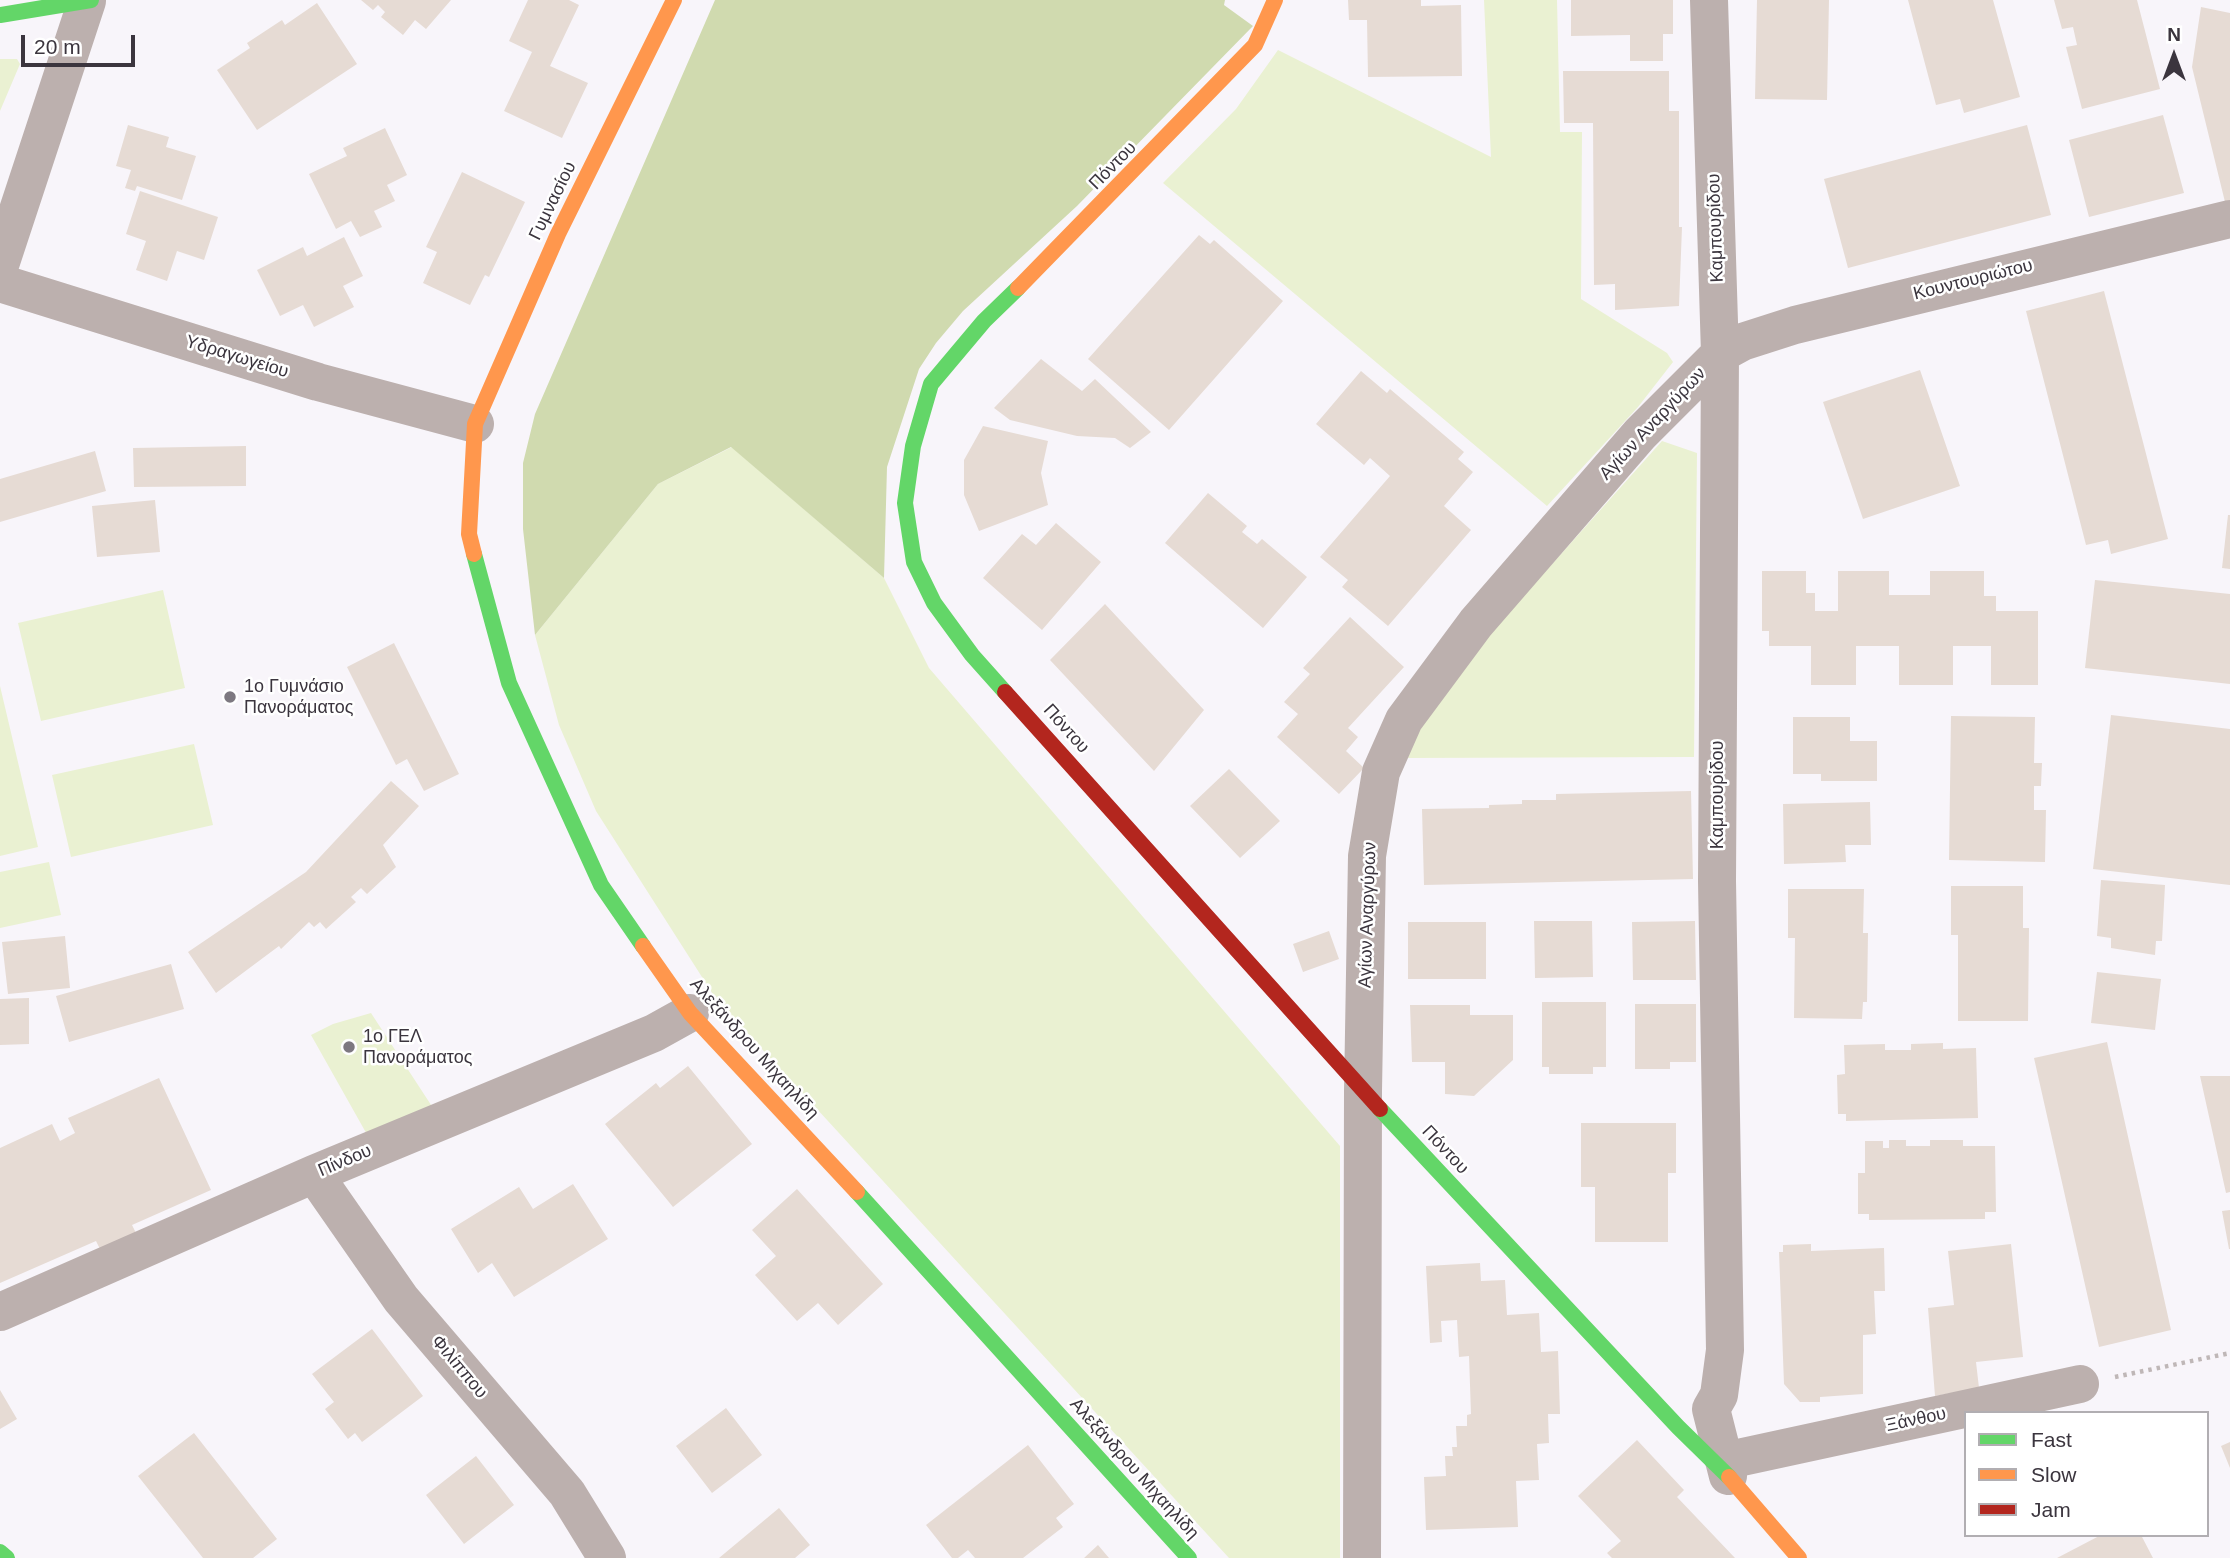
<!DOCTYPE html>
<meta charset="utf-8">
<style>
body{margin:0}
#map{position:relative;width:2230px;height:1558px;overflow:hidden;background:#f8f5fa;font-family:Helvetica,sans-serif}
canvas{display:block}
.legend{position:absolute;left:1964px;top:1411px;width:245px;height:126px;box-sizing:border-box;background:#fff;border:2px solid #b1aeb2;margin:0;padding:9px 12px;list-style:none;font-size:21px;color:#3b353e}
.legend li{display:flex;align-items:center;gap:14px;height:35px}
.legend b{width:35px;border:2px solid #b1aeb2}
.north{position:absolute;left:2139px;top:21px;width:70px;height:70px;-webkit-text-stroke:5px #fff;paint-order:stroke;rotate:0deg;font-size:19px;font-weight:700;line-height:28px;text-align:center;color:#3b353e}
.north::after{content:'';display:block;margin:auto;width:24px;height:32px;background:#3b353e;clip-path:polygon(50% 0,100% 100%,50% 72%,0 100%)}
.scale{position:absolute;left:21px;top:35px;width:114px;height:32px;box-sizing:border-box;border:4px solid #3b353e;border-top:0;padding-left:9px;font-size:21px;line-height:24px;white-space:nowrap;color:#3b353e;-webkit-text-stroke:5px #fff;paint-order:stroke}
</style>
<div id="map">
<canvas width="2230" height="1558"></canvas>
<ul class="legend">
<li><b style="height:9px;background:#63d668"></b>Fast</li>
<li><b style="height:9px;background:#ff974d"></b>Slow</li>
<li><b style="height:9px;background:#b3261e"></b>Jam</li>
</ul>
<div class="north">N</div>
<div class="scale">20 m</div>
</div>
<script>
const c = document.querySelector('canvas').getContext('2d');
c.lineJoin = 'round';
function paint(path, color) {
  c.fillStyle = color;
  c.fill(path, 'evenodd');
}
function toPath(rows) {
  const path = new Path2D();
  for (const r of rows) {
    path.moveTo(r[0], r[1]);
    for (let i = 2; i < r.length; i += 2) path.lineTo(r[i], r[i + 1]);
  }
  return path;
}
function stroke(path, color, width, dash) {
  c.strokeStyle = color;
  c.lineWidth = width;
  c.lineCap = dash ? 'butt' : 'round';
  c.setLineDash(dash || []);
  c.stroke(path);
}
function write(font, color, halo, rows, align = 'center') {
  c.font = font + ' Helvetica,sans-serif';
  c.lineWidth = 5;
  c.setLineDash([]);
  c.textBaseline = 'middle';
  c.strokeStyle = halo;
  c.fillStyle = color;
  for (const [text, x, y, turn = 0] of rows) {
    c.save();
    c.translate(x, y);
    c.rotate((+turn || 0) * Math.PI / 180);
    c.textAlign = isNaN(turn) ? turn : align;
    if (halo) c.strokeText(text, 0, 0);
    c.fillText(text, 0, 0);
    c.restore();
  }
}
const green = toPath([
 [1484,0,1557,0,1560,132,1582,132,1581,299,1667,353,1673,362,1638,407,1547,506,1163,183,1236,109,1278,50,1491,157],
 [0,59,17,59,20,64,0,111],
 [1662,441,1697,453,1694,757,1406,758,1421,726,1468,658],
 [732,447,884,578,929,668,1340,1146,1340,1558,1229,1558,716,999,596,811,559,725,535,635,658,484],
 [163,590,185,688,41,721,18,623],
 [0,686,38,847,0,856],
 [194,744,213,825,71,857,52,775],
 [49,862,61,915,0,928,0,872],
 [371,1013,435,1111,369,1138,311,1035,333,1024]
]);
const forest = toPath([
 [715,0,1225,0,1224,5,1253,26,1077,206,963,311,936,343,919,369,887,467,884,578,731,447,658,484,535,635,523,529,523,463,535,414]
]);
const building = toPath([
 [361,0,451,0,426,29,415,20,403,35,381,17,385,12,378,5,373,10],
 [528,0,569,0,579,5,550,66,588,83,562,138,504,111,532,52,509,41],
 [1348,0,1421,0,1421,6,1461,5,1462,76,1368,77,1367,20,1349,20],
 [1571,0,1673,0,1673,34,1663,34,1663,61,1630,61,1630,35,1571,36],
 [1757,0,1829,0,1827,100,1755,99],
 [1908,0,1993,0,2020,97,1964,113,1960,99,1936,105],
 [2054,0,2137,0,2160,89,2082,109,2066,47,2077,45,2073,27,2062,29],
 [317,3,357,64,257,130,217,70,250,48,247,43,282,20,285,25],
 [2201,7,2230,13,2230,201,2225,202,2192,67],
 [1563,71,1669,71,1669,111,1679,111,1679,227,1682,227,1679,306,1615,310,1615,284,1594,285,1593,123,1564,123],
 [2163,115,2184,193,2089,217,2069,140],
 [128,125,169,137,166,147,196,156,182,200,137,186,135,191,125,188,131,170,116,166],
 [2027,125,2051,215,1848,268,1824,179],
 [385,128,407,175,387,185,395,201,374,211,382,227,360,237,351,221,336,229,309,174,347,156,343,148],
 [462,172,525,202,489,277,485,275,470,305,423,283,437,252,426,247],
 [140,191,218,217,204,260,177,251,167,281,136,270,146,241,126,234],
 [1199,235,1210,244,1214,240,1283,301,1169,430,1088,359],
 [344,237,363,276,343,286,354,307,314,327,303,305,280,316,257,270,303,247,307,256],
 [2104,291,2168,539,2111,554,2108,540,2086,545,2026,311],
 [1041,359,1082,391,1095,379,1151,432,1130,448,1115,438,1077,436,1010,420,994,408],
 [1920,370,1960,486,1863,519,1823,402],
 [1361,371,1387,393,1390,389,1464,452,1458,459,1473,472,1444,506,1471,530,1388,626,1342,587,1348,580,1320,557,1390,476,1370,458,1364,465,1316,424],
 [983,426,1048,441,1041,473,1048,505,979,531,964,495,964,460],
 [246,446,246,486,134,487,133,448],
 [95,451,106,491,0,522,0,479],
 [1208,493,1247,526,1242,532,1257,544,1262,539,1307,577,1263,628,1165,543],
 [155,500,160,552,97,557,92,506],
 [2228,515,2230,515,2230,569,2222,568],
 [1056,523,1101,562,1042,630,983,578,1022,534,1036,545],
 [1762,571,1806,571,1806,593,1815,593,1815,611,1838,611,1838,571,1889,571,1889,595,1930,595,1930,571,1984,571,1984,596,1996,596,1996,611,2038,611,2038,685,1991,685,1991,646,1953,646,1953,685,1899,685,1899,646,1856,646,1856,685,1811,685,1811,646,1769,646,1769,631,1762,631],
 [2095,580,2230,594,2230,684,2085,668],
 [1105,604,1204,710,1154,771,1050,660],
 [1350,617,1404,667,1348,728,1358,737,1346,751,1364,768,1339,794,1277,737,1298,714,1284,702,1310,674,1303,668],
 [394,643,459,774,424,791,407,759,396,765,347,667],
 [2111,715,2230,729,2230,885,2093,869],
 [1951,716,2035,717,2034,763,2042,763,2041,786,2034,786,2034,810,2046,810,2045,862,1949,860],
 [1793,717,1850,717,1850,741,1877,741,1877,781,1821,781,1821,774,1793,774],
 [1229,769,1280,821,1240,858,1190,806],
 [391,781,419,806,383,845,396,867,367,894,361,888,351,897,356,902,326,929,320,922,314,927,309,922,281,949,279,946,216,993,188,952,306,872],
 [1691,791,1693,879,1424,885,1422,809,1489,808,1489,805,1522,804,1522,800,1556,800,1556,794],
 [1870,802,1871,845,1845,845,1846,862,1784,864,1783,804],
 [2101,880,2165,885,2162,941,2156,941,2155,955,2111,948,2111,938,2097,936],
 [1951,886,2023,886,2023,928,2029,928,2028,1021,1958,1021,1958,935,1951,935],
 [1788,889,1864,889,1863,933,1868,933,1867,1002,1863,1002,1862,1019,1794,1018,1795,938,1788,938],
 [1534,921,1592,921,1593,977,1535,978],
 [1695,921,1696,980,1633,980,1632,922],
 [1408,922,1486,922,1486,979,1408,979],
 [1329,931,1339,959,1303,972,1293,944],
 [65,936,70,988,8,994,2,942],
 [171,964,184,1009,69,1042,56,996],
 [2097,972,2161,979,2155,1030,2091,1023],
 [29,998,29,1044,0,1045,0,999],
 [1542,1002,1606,1002,1606,1067,1593,1067,1593,1074,1549,1074,1549,1067,1542,1067],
 [1635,1004,1696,1004,1696,1062,1670,1062,1670,1069,1635,1069],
 [1410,1005,1470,1005,1470,1015,1513,1015,1513,1060,1474,1096,1445,1094,1445,1062,1412,1062],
 [2107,1042,2171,1330,2099,1347,2034,1058],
 [1943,1043,1943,1049,1976,1048,1978,1118,1846,1121,1846,1114,1838,1114,1837,1075,1845,1074,1844,1045,1885,1044,1885,1050,1911,1050,1911,1044],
 [688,1066,752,1144,673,1207,605,1124,656,1083,660,1088],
 [2200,1076,2230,1076,2230,1192,2226,1193],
 [159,1078,211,1190,132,1225,139,1239,103,1255,96,1241,0,1283,0,1148,52,1124,60,1141,75,1133,68,1118],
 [1581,1123,1676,1123,1676,1173,1668,1173,1668,1242,1595,1242,1595,1187,1581,1187],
 [1889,1140,1906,1140,1906,1146,1930,1146,1930,1140,1963,1140,1963,1146,1995,1146,1996,1212,1985,1212,1985,1219,1869,1220,1869,1214,1858,1214,1858,1173,1865,1173,1865,1141,1883,1141,1883,1148,1889,1148],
 [573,1184,608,1239,514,1297,492,1263,478,1273,451,1229,519,1187,533,1209],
 [797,1189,883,1284,838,1325,818,1303,797,1321,755,1275,776,1256,752,1230],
 [2230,1210,2230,1249,2229,1249,2222,1211],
 [1811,1244,1811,1251,1884,1248,1885,1291,1874,1291,1876,1334,1863,1335,1863,1394,1820,1397,1820,1402,1800,1402,1784,1384,1779,1252,1783,1252,1783,1245],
 [2011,1244,2023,1357,1976,1362,1979,1388,1935,1396,1928,1308,1954,1305,1948,1251],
 [1480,1263,1481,1281,1505,1280,1507,1315,1539,1313,1541,1352,1558,1351,1560,1414,1548,1414,1549,1443,1537,1444,1539,1480,1516,1481,1518,1527,1426,1530,1424,1477,1446,1476,1445,1456,1453,1456,1452,1447,1457,1447,1456,1426,1467,1426,1467,1415,1471,1414,1469,1356,1459,1357,1457,1320,1441,1321,1442,1342,1430,1343,1426,1266],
 [372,1329,423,1396,362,1442,355,1433,348,1439,325,1409,334,1402,312,1374],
 [0,1390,17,1419,0,1429],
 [726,1408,762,1455,712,1493,676,1446],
 [194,1433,277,1539,253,1558,203,1558,138,1476],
 [1637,1440,1684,1490,1677,1497,1735,1558,1612,1558,1607,1553,1621,1541,1578,1496],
 [2230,1442,2230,1468,2221,1446],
 [1028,1445,1074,1504,1056,1518,1063,1527,1023,1558,975,1558,968,1550,958,1558,952,1558,926,1525],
 [476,1456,514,1505,464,1544,426,1495],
 [779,1508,810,1545,795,1558,719,1558],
 [2101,1535,2141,1535,2153,1558,2057,1558],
 [1098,1545,1109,1558,1084,1558]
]);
const path = toPath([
 [2115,1377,2230,1353]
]);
const street = toPath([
 [1709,0,1720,354,1717,881,1725,1350,1719,1395,1711,1409,1728,1476],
 [0,265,87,1],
 [0,283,318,382,475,424],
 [314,1174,401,1299,567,1493,607,1558],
 [0,1312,314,1174,654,1033,690,1013],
 [1724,1461,2080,1384],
 [1362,1558,1363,1091,1367,856,1381,772,1404,720,1476,623,1640,434,1720,354,1742,342,1795,325,2230,219]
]);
const fast = toPath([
 [0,15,91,0],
 [474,554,509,683,601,885,643,946],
 [1005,692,972,655,934,603,914,562,905,503,913,446,931,384,984,321,1018,288],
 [1380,1109,1678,1427,1729,1477],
 [857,1192,1189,1558],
 [0,1552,7,1558]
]);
const slow = toPath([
 [1018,288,1255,45,1275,0],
 [474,554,469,534,475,424,558,234,674,0],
 [643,946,690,1013,857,1192],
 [1729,1477,1799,1558]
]);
const jam = toPath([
 [1005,692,1380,1109]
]);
const markers = [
 [230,697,7,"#7d7880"],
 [349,1047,7,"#7d7880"]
];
const streetNames = [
 ["Πόντου",1113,166,-46],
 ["Γυμνασίου",553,201,-64],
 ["Καμπουρίδου",1716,228,-92],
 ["Κουντουριώτου",1973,280,-14],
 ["Υδραγωγείου",237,357,17],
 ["Αγίων Αναργύρων",1653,424,-47],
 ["Πόντου",1066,729,48],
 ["Καμπουρίδου",1718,795,-90],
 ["Αγίων Αναργύρων",1368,915,-88],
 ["Aλεξάνδρου Mιχαηλίδη",754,1049,48],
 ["Πόντου",1445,1150,47],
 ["Πίνδου",345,1161,-23],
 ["Φιλίππου",459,1367,50],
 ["Ξάνθου",1916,1420,-12],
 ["Aλεξάνδρου Mιχαηλίδη",1134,1469,48]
];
const poiNames = [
 ["1ο Γυμνάσιο",244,687],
 ["Πανοράματος",244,708],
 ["1ο ΓΕΛ",363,1037],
 ["Πανοράματος",363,1058]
];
paint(green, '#eaf1d2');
paint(forest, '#d0daaf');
paint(building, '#e6dbd4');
stroke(path, '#bfb7b7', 4.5, [3.5, 5]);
stroke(street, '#bcb0ae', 38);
stroke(fast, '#63d668', 16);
stroke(slow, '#ff974d', 16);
stroke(jam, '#b3261e', 16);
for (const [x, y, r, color] of markers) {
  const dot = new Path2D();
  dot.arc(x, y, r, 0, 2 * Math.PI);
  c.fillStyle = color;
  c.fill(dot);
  stroke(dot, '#fff', 2.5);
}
write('18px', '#3b353e', '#fff', streetNames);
write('18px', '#3b353e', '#fff', poiNames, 'left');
</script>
